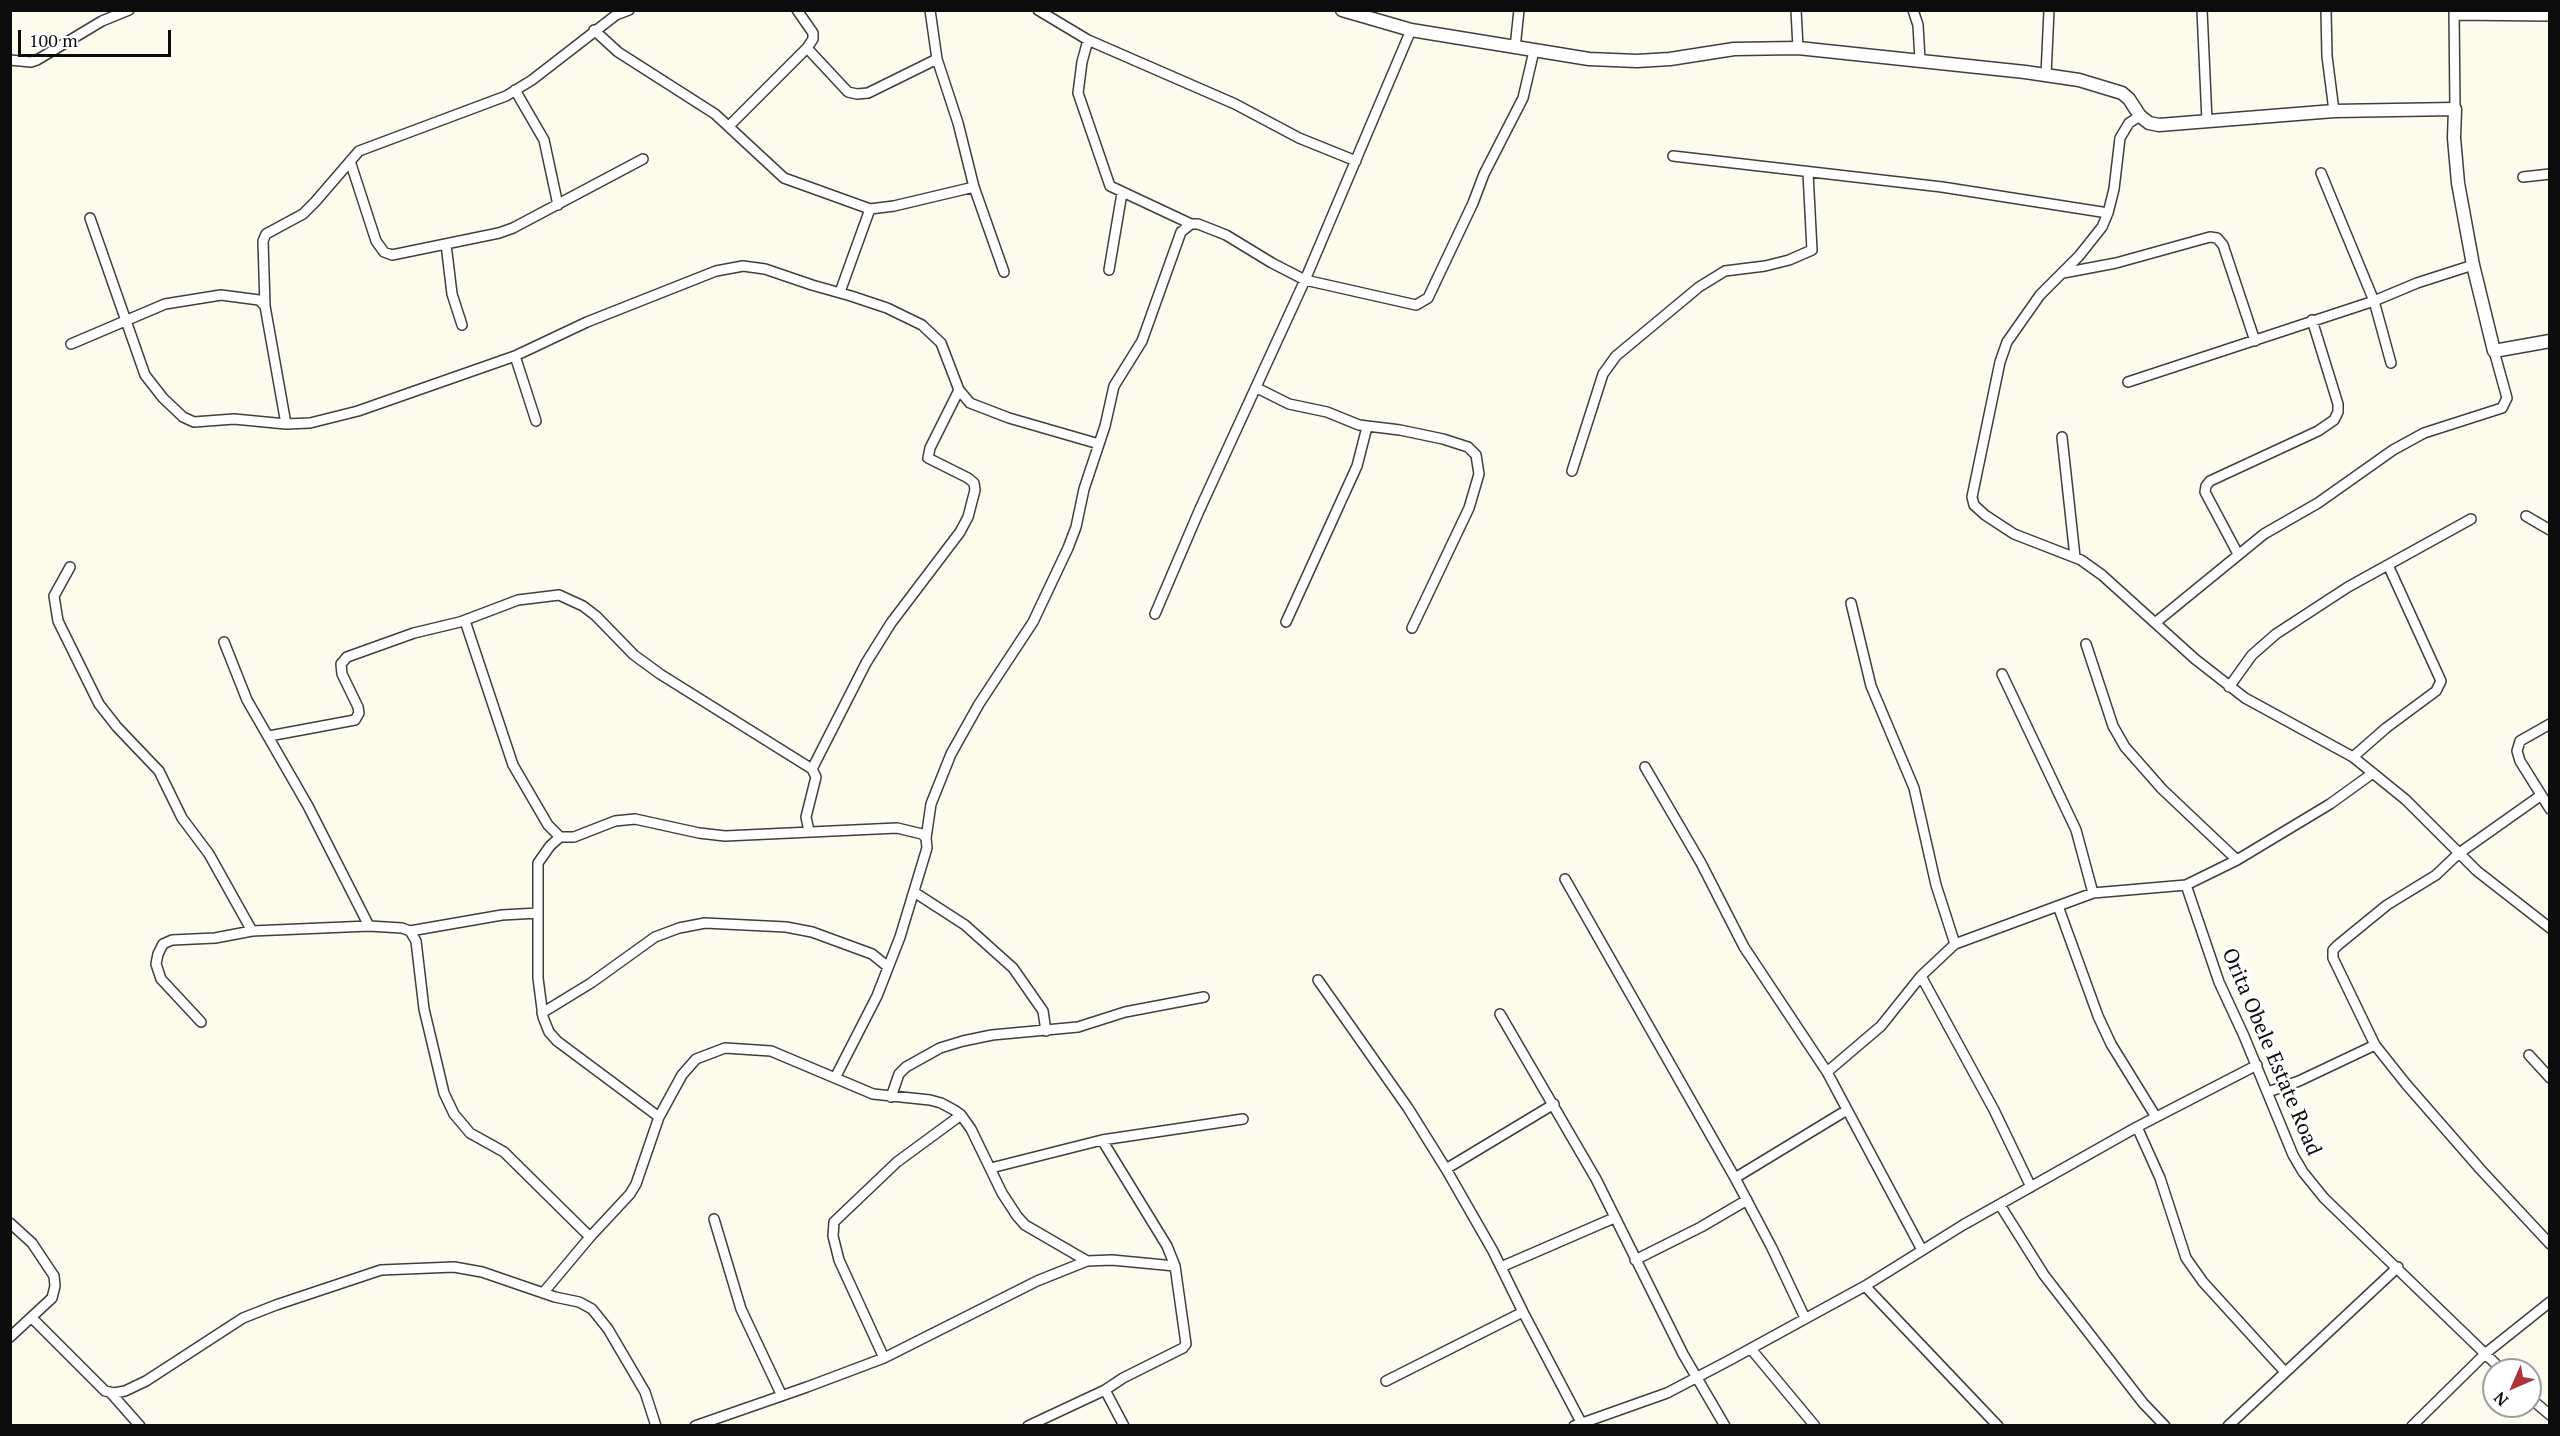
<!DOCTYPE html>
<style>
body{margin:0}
#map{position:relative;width:2560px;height:1436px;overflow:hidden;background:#fdfaee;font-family:"PT Serif",serif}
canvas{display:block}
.frame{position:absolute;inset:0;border:12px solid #0c0c0c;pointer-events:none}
.north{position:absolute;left:2482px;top:1358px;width:60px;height:60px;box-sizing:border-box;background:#fff;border:2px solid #9e9e9e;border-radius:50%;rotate:225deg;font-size:16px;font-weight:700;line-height:24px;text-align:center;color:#0c0c0c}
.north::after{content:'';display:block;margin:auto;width:21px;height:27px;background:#ad343b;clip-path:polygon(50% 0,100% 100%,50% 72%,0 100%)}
.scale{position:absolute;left:18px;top:30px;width:153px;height:27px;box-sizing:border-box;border:3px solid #0c0c0c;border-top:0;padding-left:8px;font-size:18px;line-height:21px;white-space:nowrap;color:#0c0c0c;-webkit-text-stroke:4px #fff;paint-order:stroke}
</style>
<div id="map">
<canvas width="2560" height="1436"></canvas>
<div class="frame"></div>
<div class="north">N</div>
<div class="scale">100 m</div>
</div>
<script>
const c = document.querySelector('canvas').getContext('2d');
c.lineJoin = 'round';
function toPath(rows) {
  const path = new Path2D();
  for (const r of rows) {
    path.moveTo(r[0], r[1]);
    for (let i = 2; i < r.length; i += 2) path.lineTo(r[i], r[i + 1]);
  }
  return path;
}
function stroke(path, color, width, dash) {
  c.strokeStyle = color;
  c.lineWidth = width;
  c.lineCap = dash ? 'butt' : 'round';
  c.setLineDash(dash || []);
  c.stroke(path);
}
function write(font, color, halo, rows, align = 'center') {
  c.font = font + ' "PT Serif",serif';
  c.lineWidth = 6;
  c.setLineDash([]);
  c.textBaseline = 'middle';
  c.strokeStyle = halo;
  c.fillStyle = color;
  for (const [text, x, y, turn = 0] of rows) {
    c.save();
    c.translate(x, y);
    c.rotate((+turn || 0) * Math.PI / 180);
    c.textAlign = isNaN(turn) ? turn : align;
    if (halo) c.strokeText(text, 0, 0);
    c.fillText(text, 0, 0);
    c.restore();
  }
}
const minor = toPath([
 [1038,10,1088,40,1235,104,1299,138,1356,161],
 [1796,10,1798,48],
 [1913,10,1918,25,1920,60],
 [2202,10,2207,121],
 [2326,10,2327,56,2334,111],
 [2454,10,2455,109],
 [2454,15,2550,16],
 [594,30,618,52,715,114,784,178,870,209,894,206,974,187,958,123,937,59,930,10],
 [1088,40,1082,62,1078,93,1110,186,1191,224,1198,224,1226,235,1272,263,1305,280,1416,305,1428,298,1473,203,1484,174,1523,98,1534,51],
 [807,48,848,92,857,94,868,93,937,59],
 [1515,48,1519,10],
 [10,60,31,62,37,60,102,21,129,10],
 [2046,75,2049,10],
 [515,90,544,140,558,205],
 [2140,116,2129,123,2120,138,2114,189,2108,213,2102,227,2079,256,2040,295,2007,342,2000,362,1972,497,1974,505,1985,515,2014,534,2081,560,2102,575,2195,659,2245,698,2353,757,2406,800,2477,871,2550,928],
 [729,126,807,48,813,39,813,33,797,10],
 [1673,156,1942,187,2108,213],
 [350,161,376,241,384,252,392,255,499,233,513,228,643,159],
 [2321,173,2374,301,2391,363],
 [2523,177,2550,174],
 [974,187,1004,272],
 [90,218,145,375,163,398,183,417,194,422,234,419,286,424,310,423,358,411,515,356,587,322,716,271,743,266,765,269,812,285,851,296,887,308,922,325,941,343,959,390,970,403,1009,418,1099,444],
 [446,244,452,294,462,325],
 [1109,270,1122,193],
 [2063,273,2116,263,2210,237,2217,238,2223,245,2255,341],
 [840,292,870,209],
 [265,306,263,241,266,234,303,214,315,202,359,151,506,96,532,80,616,15,629,10],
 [71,344,165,304,221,295,259,300,265,306,286,424],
 [515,356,536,421],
 [2128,382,2374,301,2417,283,2473,265],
 [1257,388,1289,404,1327,412,1359,425,1400,430,1443,439,1468,447,1476,455,1479,474,1469,508,1412,628],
 [2062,437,2075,557],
 [1572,471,1603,374,1616,356,1699,287,1725,271,1765,266,1789,260,1812,250,1808,173],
 [2526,516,2550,530],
 [2238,554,2205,492,2206,486,2210,481,2318,431,2334,420,2338,412,2338,404,2312,320],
 [70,567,54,596,58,621,99,704,117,727,159,771,182,818,209,854,252,931],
 [1851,603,1871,686,1914,788,1936,885,1955,944],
 [1155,614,1199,511,1305,280,1411,30],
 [465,621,513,765,548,825,560,837,574,837,615,821,635,819,699,833,725,836,897,828,922,834,926,838,927,848,900,937,877,996,835,1078],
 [1286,622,1357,466,1367,427],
 [2155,623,2264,534,2318,503,2393,450,2424,433,2502,408,2507,398,2494,351],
 [224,642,247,700,308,806,369,926],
 [2086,644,2113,726,2125,747,2162,789,2237,860],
 [2002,674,2076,830,2093,893],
 [2229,687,2252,655,2276,634,2348,587,2471,519],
 [2550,724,2520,741,2517,751,2520,761,2550,809],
 [269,736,355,720,359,713,358,707,342,674,341,664,347,657,414,633,460,622,518,600,559,595,583,606,596,616,634,655,660,674,812,769,816,777,806,817,809,831],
 [2353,757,2386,728,2436,691,2441,681,2388,565],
 [1645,767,1701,863,1744,947,1827,1072,1922,1250],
 [812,769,866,663,891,623,960,532,968,517,975,490,974,483,968,478,928,458,930,448,959,390],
 [2540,796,2458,854,2436,875,2387,905,2338,945,2333,950,2333,958,2375,1045,2406,1084,2481,1170,2550,1244],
 [560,837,550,846,538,863,538,978,543,1017,549,1032,557,1041,659,1117],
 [926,838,931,804,951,754,979,704,1033,622,1068,548,1076,527,1084,489,1105,426,1114,386,1142,341,1181,232,1191,224],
 [1565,879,1735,1178,1772,1248,1805,1318],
 [2186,885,2219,982,2244,1036,2293,1155,2303,1172,2324,1198,2502,1370],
 [914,892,965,925,1013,968,1043,1011,1046,1031],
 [2058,906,2098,1016,2111,1044,2156,1117],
 [410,931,416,941,424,1009,444,1093,454,1114,470,1133,504,1152,590,1237],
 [1921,976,1994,1110,2031,1187],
 [1318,980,1408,1108,1446,1169,1493,1251,1523,1312,1583,1426],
 [542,1013,591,983,655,937,679,928,705,923,786,927,812,932,872,954,888,967],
 [1500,1014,1596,1179,1683,1354,1725,1426],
 [201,1022,161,979,156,964,158,954,163,944,172,940,215,938,252,931,369,926,402,928,410,931,502,915,538,913],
 [2529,1055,2550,1078],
 [1827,1072,1881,1026,1921,976,1955,944,2093,893,2186,885,2237,860,2330,804,2373,773],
 [2268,1092,2299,1081,2375,1045],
 [891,1097,899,1074,906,1067,940,1048,963,1041,992,1035,1078,1027,1125,1012,1204,997],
 [2137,1127,2160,1178,2186,1258,2203,1282,2285,1372],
 [991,1168,1102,1140,1243,1119],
 [1446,1169,1554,1104],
 [1735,1178,1847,1110],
 [2000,1205,2044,1275,2143,1403,2165,1426],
 [714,1219,741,1309,782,1396],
 [10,1223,32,1243,54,1276,55,1286,52,1298,10,1337],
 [1635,1260,1701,1227,1747,1200],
 [1501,1267,1614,1218],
 [1865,1286,1998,1426],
 [543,1293,590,1237,630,1194,636,1184,659,1117,682,1075,696,1059,725,1048,771,1051,873,1094,930,1100,941,1103,954,1110,961,1115,971,1129,1002,1193,1017,1216,1025,1225,1087,1261],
 [32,1318,105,1391,114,1393,125,1391,146,1381,243,1318,276,1305,381,1270,454,1267,482,1272,555,1297,579,1302,592,1309,608,1329,645,1392,656,1426],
 [1751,1349,1815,1426],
 [884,1358,839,1260,833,1236,834,1222,897,1162,961,1115],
 [1386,1381,1523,1312],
 [1105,1390,1124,1426],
 [110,1392,140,1426],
 [2530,1398,2550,1415],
 [695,1426,807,1387,884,1358,1037,1281,1087,1261,1112,1260,1175,1266],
 [1028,1426,1105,1390,1123,1378,1183,1348,1186,1344,1175,1266,1167,1246,1102,1140],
 [1574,1426,1667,1393,1728,1361,1865,1286,1963,1225,2137,1127,2257,1065],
 [2228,1426,2398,1267],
 [2412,1426,2486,1353,2550,1302]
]);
const tertiary = toPath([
 [1342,10,1411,30,1589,59,1637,61,1670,59,1734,49,1798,48,2025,72,2079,80,2122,93,2129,99,2140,116,2149,123,2159,125,2334,111,2455,109,2454,138,2458,183,2473,265,2494,351,2550,341]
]);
const streetNames = [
 ["Orita Obele Estate Road",2271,1052,67]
];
stroke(minor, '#3f3f3f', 12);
stroke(tertiary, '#3f3f3f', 15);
stroke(minor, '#fff', 9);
stroke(tertiary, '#fff', 12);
write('21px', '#0c0c0c', '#fff', streetNames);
</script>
